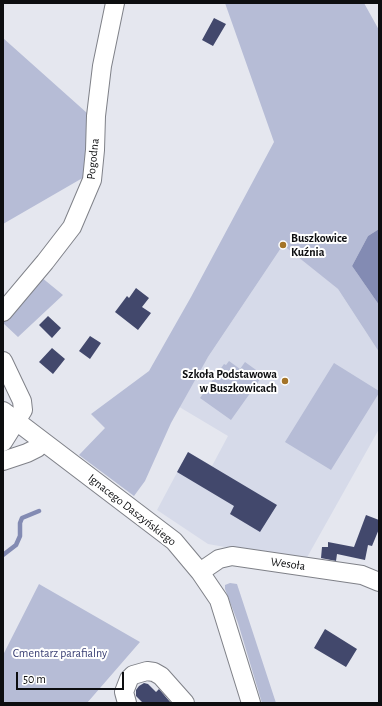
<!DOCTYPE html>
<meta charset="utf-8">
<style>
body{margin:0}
#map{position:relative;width:382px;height:706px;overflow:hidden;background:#e5e7ef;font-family:"Alegreya Sans",sans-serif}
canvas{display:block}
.frame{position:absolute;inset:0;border:4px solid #0d0e10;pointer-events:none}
.scale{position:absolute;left:16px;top:672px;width:108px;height:18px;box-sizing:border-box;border:2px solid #0d0e10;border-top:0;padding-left:5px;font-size:12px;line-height:14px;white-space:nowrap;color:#0d0e10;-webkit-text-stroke:3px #fff;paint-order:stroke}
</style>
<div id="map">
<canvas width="382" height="706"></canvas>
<div class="frame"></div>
<div class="scale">50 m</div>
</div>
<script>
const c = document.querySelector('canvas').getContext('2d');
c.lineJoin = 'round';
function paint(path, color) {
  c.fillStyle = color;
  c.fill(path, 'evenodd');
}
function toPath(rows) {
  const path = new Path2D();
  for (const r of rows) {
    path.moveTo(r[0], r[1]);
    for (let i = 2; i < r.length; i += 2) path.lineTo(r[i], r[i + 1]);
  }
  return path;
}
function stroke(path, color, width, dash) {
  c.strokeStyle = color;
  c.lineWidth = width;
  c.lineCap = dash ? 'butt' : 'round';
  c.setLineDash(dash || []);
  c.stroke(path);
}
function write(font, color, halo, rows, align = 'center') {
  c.font = font + ' "Alegreya Sans",sans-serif';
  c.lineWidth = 4;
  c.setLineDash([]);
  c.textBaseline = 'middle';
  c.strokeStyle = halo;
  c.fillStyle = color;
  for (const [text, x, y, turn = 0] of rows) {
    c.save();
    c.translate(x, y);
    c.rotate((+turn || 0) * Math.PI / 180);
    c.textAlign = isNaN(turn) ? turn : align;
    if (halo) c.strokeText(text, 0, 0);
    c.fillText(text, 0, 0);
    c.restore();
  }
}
const built = toPath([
 [283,245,338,289,379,352,379,429,305,561,208,544,157,510,188,452,212,466,228,436,176,405]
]);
const green = toPath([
 [225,3,364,3,379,30,379,229,368,236,352,266,379,305,379,352,338,289,283,245,208,357,171,423,145,481,134,496,79,455,105,428,91,414,149,371,191,297,274,142],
 [3,38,87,113,89,167,86,176,3,224],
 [41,277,63,295,18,337,3,323],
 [229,361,240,369,245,362,263,375,231,420,200,398,224,364,226,365],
 [334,363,379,391,379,393,331,470,285,442],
 [230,583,237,584,276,703,262,703,238,623,225,589,225,585],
 [39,584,140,642,87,703,3,703,3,655]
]);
const water = toPath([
 [379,229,379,305,352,266,368,236]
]);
const stream = toPath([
 [3,555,16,545,20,536,20,523,22,518,39,511]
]);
const building = toPath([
 [214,18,226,24,213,46,202,40],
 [136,288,149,298,142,307,151,313,138,330,115,312,127,296,129,298],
 [48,316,61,328,52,338,39,325],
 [90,336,101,343,90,359,79,351],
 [52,348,65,359,53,374,39,362],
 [188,452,277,505,260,532,230,514,234,506,177,472],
 [366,515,379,520,379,529,372,546,368,545,365,560,337,554,336,561,321,558,322,547,328,547,328,542,354,547],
 [325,629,357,649,346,667,314,648],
 [144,683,148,684,156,692,159,689,171,703,143,703,136,696,136,690,139,686]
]);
const minor = toPath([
 [3,312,45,262,72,227,92,180,95,150,96,116,102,66,115,3],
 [3,361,22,401,23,410,3,442],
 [3,411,174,541,200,572,219,600,251,703],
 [3,461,27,453,37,448,42,442],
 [200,572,219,559,232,556,362,575,379,582],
 [127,703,124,692,129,679,133,675,147,671,154,672,161,676,185,703]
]);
const markers = [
 [283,245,4,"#a47428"],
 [285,381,4,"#a47428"]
];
const streetNames = [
 ["Pogodna",93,159,-84],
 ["Ignacego Daszyńskiego",132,510,38],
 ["Wesoła",288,564,8]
];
const poiNames = [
 ["Buszkowice",291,238],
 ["Kuźnia",291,252],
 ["Szkoła Podstawowa",277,374,"right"],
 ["w Buszkowicach",277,388,"right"]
];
const parkNames = [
 ["Cmentarz parafialny",60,653]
];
paint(built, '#d6dae9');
paint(green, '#b6bcd6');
paint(water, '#838bb3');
stroke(stream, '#838bb3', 4.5);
paint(building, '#42486c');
stroke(minor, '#7f8188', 20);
stroke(minor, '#fff', 18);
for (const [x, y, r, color] of markers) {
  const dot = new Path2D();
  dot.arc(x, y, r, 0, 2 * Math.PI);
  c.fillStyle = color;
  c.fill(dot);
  stroke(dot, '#fff', 1.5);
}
write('12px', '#0d0e10', '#fff', streetNames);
write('bold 12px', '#0d0e10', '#fff', poiNames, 'left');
write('12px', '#373d72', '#fff', parkNames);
</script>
